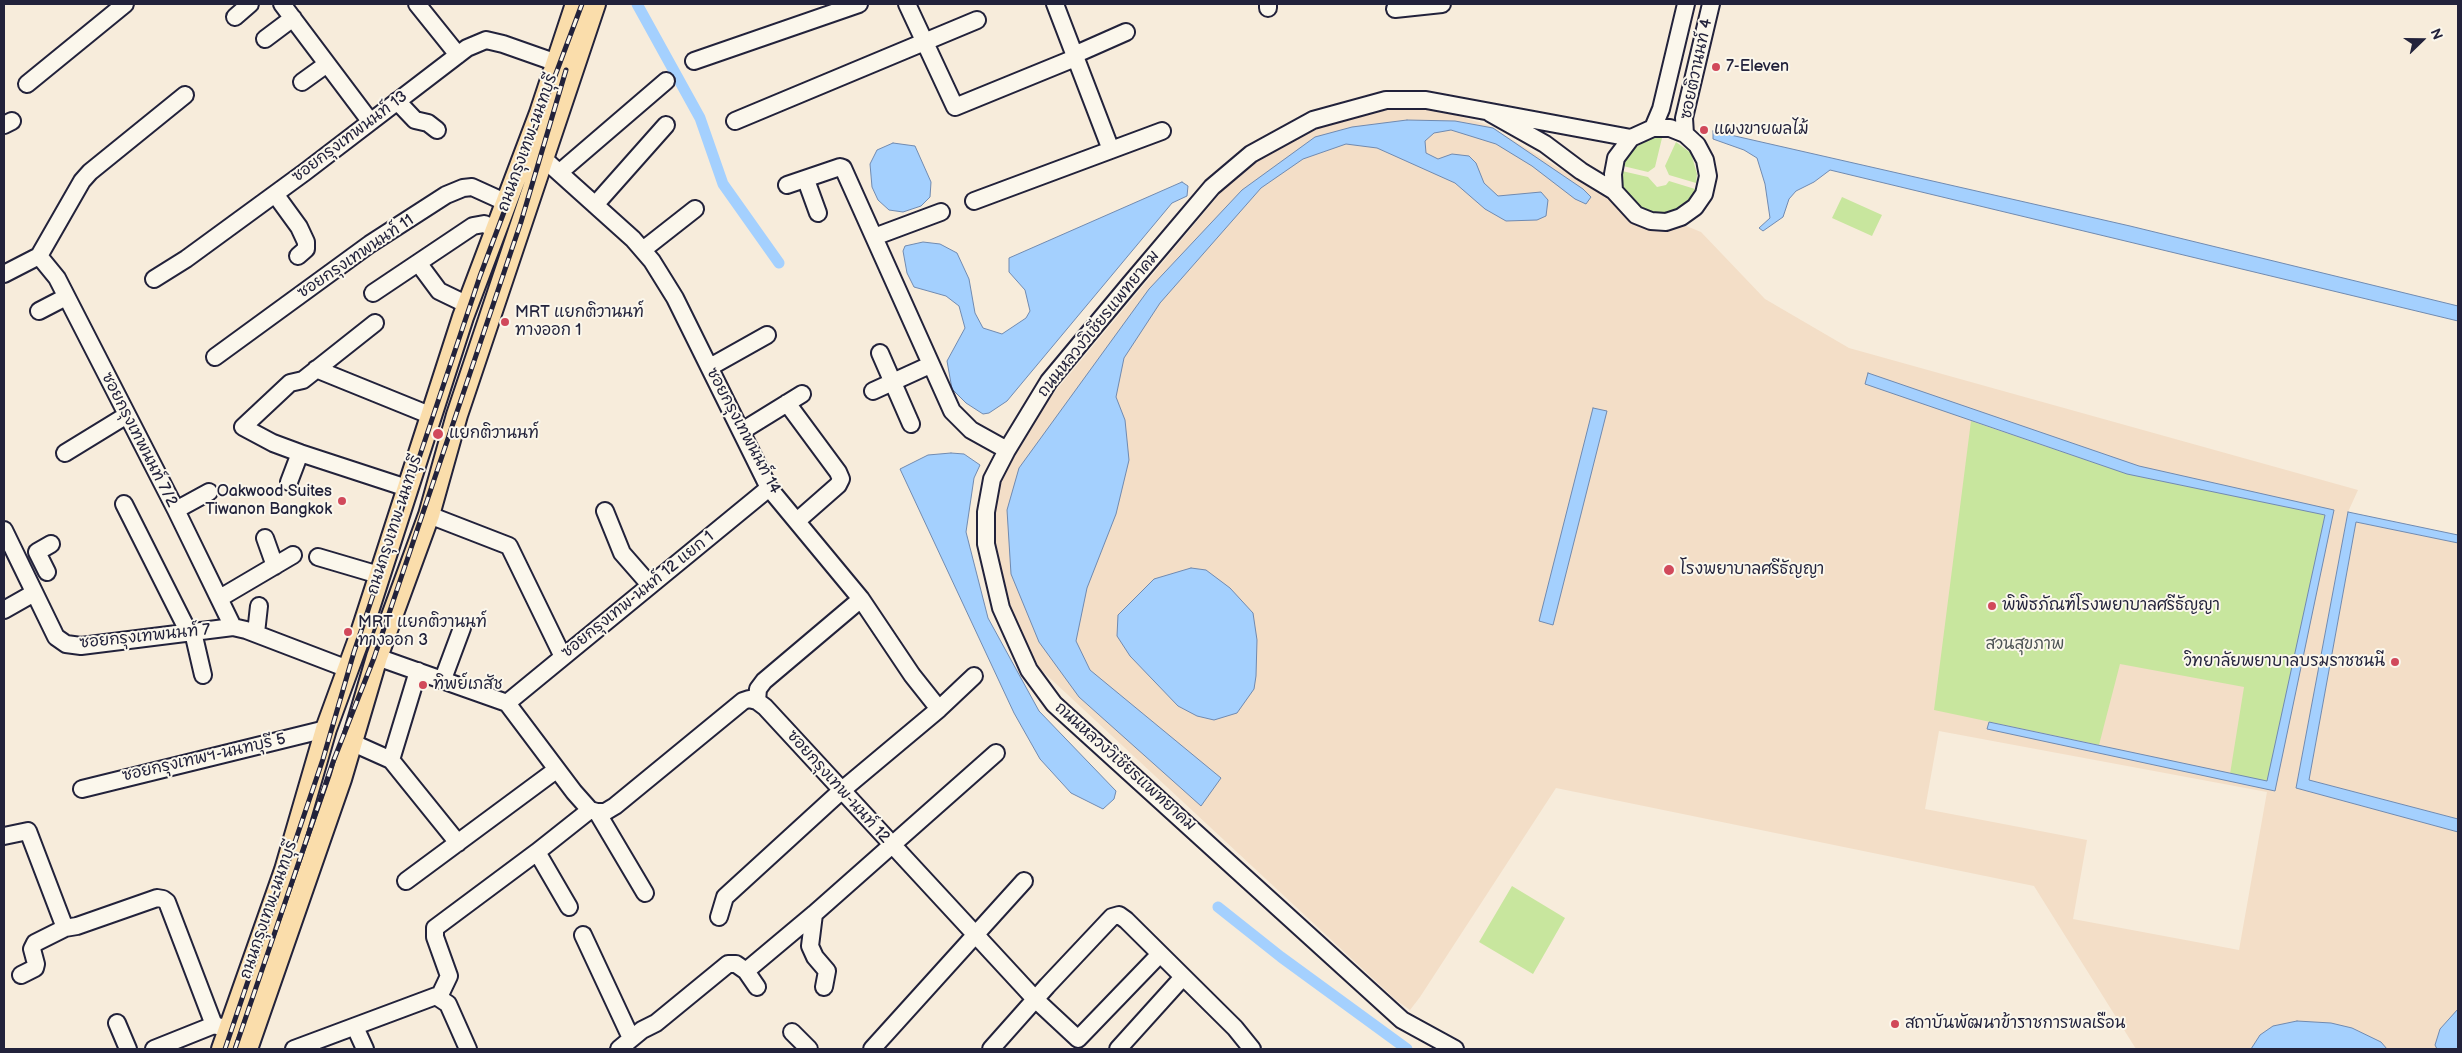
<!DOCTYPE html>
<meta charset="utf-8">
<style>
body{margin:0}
#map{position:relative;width:2462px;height:1053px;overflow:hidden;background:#f7ecdb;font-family:"Balsamiq Sans",sans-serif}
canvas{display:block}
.frame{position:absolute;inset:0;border:5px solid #22223b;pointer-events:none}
.north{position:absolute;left:2397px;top:15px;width:50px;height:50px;-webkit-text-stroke:4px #fbf7ec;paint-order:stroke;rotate:68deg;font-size:14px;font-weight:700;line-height:20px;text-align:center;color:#22223b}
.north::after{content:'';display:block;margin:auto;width:18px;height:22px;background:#22223b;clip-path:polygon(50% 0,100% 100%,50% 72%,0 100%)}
</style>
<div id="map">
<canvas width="2462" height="1053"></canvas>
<div class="frame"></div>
<div class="north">N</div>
</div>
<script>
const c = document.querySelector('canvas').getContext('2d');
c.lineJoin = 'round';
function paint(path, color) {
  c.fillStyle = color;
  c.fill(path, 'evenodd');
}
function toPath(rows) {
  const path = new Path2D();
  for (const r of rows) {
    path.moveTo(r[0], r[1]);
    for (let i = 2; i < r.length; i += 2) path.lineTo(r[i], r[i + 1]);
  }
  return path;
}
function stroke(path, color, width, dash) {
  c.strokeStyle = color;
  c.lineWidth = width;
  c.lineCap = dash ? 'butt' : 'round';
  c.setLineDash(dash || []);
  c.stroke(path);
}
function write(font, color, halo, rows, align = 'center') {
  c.font = font + ' "Balsamiq Sans","Playpen Sans Thai",sans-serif';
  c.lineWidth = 4;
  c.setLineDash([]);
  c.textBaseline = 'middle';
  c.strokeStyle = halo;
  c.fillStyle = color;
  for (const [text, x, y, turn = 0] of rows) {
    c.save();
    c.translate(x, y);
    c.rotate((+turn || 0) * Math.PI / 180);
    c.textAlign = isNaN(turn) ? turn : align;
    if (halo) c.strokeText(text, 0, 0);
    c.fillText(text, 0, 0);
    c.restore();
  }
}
const built = toPath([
 [1432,108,1488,125,1590,187,1701,232,1765,299,1849,348,2358,490,2348,512,2296,788,2458,832,2458,1049,2136,1049,2034,886,1556,788,1420,997,1410,1010,1396,1000,1039,668,1009,607,992,534,994,492,1033,418,1223,190,1264,155,1322,127,1354,116,1387,110],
 [1939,731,2267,792,2239,950,2073,919,2087,840,1925,809],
 [2356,522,2458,543,2458,819,2309,780]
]);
const green = toPath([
 [1650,138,1662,138,1655,167,1648,172,1623,166,1632,150],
 [1676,142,1691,153,1697,174,1696,183,1669,175,1665,166],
 [1622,171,1648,177,1657,187,1666,185,1669,181,1695,189,1689,202,1682,208,1659,215,1635,204,1627,195,1622,185],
 [1842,197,1882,215,1872,236,1832,218],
 [1971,421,2127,474,2325,515,2267,782,2230,774,2244,687,2120,664,2099,745,1934,710],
 [1512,886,1565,918,1533,974,1479,942]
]);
const water = toPath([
 [1407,120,1455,121,1493,128,1583,189,1591,197,1586,204,1575,199,1532,166,1496,144,1451,130,1434,133,1425,141,1426,153,1438,159,1452,154,1469,156,1476,163,1484,183,1498,196,1541,192,1548,200,1546,216,1537,220,1506,221,1485,209,1455,183,1377,148,1346,144,1303,159,1261,188,1160,303,1124,358,1116,397,1125,420,1129,460,1116,514,1087,588,1076,641,1090,670,1221,778,1201,806,1079,697,1039,642,1011,574,1007,510,1019,468,1149,289,1242,190,1315,137,1352,127,1407,120],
 [1713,131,2130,226,2458,306,2458,321,1830,170,1814,182,1796,191,1789,199,1783,217,1763,231,1759,228,1770,218,1765,184,1757,158,1744,150,1713,139,1713,131],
 [893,143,915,146,931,182,930,197,921,206,903,212,889,210,878,200,872,187,870,164,877,150,893,143],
 [1182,182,1188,186,1187,196,1172,203,1007,401,989,413,983,414,966,403,952,389,947,361,965,328,959,306,946,296,914,287,907,273,903,251,905,246,923,242,940,244,957,253,969,279,975,313,983,328,1002,334,1026,318,1030,311,1025,290,1009,272,1009,258,1182,182],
 [1868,373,2139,466,2334,510,2275,791,1987,729,1989,722,2267,781,2325,515,2127,474,1865,384,1868,373],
 [1593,408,1607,411,1553,625,1539,621,1593,408],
 [951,453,964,454,980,465,974,478,966,532,988,618,1039,711,1116,791,1114,799,1103,809,1071,793,1040,759,1014,713,900,469,928,455,951,453],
 [2348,512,2458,535,2458,543,2356,522,2309,780,2458,819,2458,832,2296,788,2348,512],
 [1191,568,1206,570,1230,588,1253,613,1257,640,1256,676,1254,689,1237,713,1214,720,1197,716,1178,706,1130,656,1117,636,1118,615,1154,579,1191,568],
 [2458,1009,2458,1049,2437,1049,2435,1045,2440,1029,2458,1009],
 [2297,1021,2331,1023,2352,1028,2381,1042,2387,1049,2251,1049,2260,1035,2273,1026,2297,1021]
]);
const canal = toPath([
 [637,4,700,118,723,184,779,263],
 [1218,907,1281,957,1407,1049]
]);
const minor = toPath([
 [282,4,370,121],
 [417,4,458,55],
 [907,4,955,107,1075,58],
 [1055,4,1111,150],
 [1268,8,1268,4],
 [1395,9,1442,4],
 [235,17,250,4],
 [265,39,293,18],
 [1074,55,1126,32],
 [694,61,859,4],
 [302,82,327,64],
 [27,84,125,4],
 [397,101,415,120,428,123,437,130],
 [735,121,977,20],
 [4,125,12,121],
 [1653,128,1661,109,1686,4],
 [1685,134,1684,118,1711,4],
 [544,159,633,239,652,261,675,298,769,488,861,599,912,675,939,709],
 [560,172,666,81],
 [806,180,818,213],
 [787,185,840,167,843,168,952,411,971,430,1007,450],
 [1614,191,1613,174,1616,158,1631,138],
 [275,194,299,227,306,242,306,249,298,256],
 [974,201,1162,131],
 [595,205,666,125],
 [874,237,941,212],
 [644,249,695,209],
 [39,256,57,278,176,510,233,627],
 [419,264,439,291,468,305],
 [4,274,39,256,82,181,90,172,185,95],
 [154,279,186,259,305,172,467,48,486,40,503,44,557,63],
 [373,293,473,226,484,224,496,229],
 [39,311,66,297],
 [880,353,911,424],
 [215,357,370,244,446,195,463,188,472,187,505,202],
 [710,367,767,335],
 [316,369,432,416],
 [873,391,930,365],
 [787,403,838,472,841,479,838,485,797,521],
 [742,431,802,394],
 [65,453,127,415],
 [300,453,273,443,243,427,290,383,303,380,375,323],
 [289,482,300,453,407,488],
 [124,504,189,633],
 [176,510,209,492],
 [605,511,622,553,650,585],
 [429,515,509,546,563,657],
 [4,530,56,637,66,644,81,646,233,627,246,630,348,669],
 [265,538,275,566],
 [318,557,379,575],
 [47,572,37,552,51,544],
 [220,598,293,555],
 [4,610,34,593],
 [193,632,203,675],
 [256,633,259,606],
 [377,657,507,703,574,792,590,810,597,812,605,812,615,806,743,701,749,699,757,701,765,707,1035,999,1078,1039,1160,954],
 [443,679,462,628],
 [757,701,758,689,764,681,861,599],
 [507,703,769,488],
 [353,743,391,760,458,843],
 [391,760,418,671],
 [82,789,326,729],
 [597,812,645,893],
 [4,836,28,831,65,928],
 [537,852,569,907],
 [406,881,556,770],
 [814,914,810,946,815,957,827,971,824,987],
 [719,917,725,897,841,791,939,709,974,676],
 [583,935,631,1038],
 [746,971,814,914,996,753],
 [21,975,35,968,36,964,32,949,35,943,65,928,77,926,157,898,163,899,167,902,214,1025,228,1029],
 [439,997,449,976,435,937,435,928,537,852,590,810],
 [117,1023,128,1049],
 [355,1027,365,1049],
 [792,1032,809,1049],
 [154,1049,214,1025],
 [294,1049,436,996,448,1004,468,1049],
 [619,1049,642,1030,656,1023,728,964,736,964,746,971,757,987],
 [872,1049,1024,881],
 [991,1049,1047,986,1112,917,1119,915,1126,920,1235,1028,1252,1049],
 [1118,1049,1183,977],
 [1455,1049,1402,1020,1054,704,1029,670,1001,608,986,544,986,512,992,479,1007,450,1049,381,1129,285,1212,187,1251,154,1313,120,1386,100,1426,100,1631,138,1653,128,1670,128,1685,134,1697,145,1705,160,1708,176,1704,194,1695,207,1681,217,1666,222,1651,221,1636,215,1614,191,1581,171,1545,144,1490,113]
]);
const major = toPath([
 [222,1049,285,870,326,729,360,636,463,317,540,113,576,4],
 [247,1049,341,779,377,657,429,515,457,415,595,4]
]);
const rail = toPath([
 [225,1049,323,759,354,652,480,276,582,4],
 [235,1049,333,762,374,658,521,222,566,70]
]);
const markers = [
 [1716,67,5,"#d1495b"],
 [1704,130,5,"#d1495b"],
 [505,322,5,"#d1495b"],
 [438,434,6,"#d1495b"],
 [342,501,5,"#d1495b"],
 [1669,570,6,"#d1495b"],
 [1992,606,5,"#d1495b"],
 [348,632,5,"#d1495b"],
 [2395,662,5,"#d1495b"],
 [423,685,5,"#d1495b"],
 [1895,1024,5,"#d1495b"]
];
const poiNames = [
 ["7-Eleven",1726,67],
 ["แผงขายผลไม้",1714,130],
 ["MRT แยกติวานนท์",515,313],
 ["ทางออก 1",515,331],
 ["แยกติวานนท์",449,434],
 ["Oakwood Suites",332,492,"right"],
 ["Tiwanon Bangkok",332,510,"right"],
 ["โรงพยาบาลศรีธัญญา",1680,570],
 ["พิพิธภัณฑ์โรงพยาบาลศรีธัญญา",2002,606],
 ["MRT แยกติวานนท์",358,623],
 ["ทางออก 3",358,641],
 ["วิทยาลัยพยาบาลบรมราชชนนี",2385,662,"right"],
 ["ทิพย์เภสัช",433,685],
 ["สถาบันพัฒนาข้าราชการพลเรือน",1905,1024]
];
const streetNames = [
 ["ซอยติวานนท์ 4",1697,69,-78],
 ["ซอยกรุงเทพนนท์ 13",350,137,-37],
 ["ถนนกรุงเทพ-นนทบุรี",528,143,-70],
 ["ซอยกรุงเทพนนท์ 11",356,257,-34],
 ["ถนนหลวงวิเชียรแพทยาคม",1099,324,-51],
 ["ซอยกรุงเทพนนท์ 14",743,431,62],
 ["ซอยกรุงเทพนนท์ 7/2",139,440,63],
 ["ถนนกรุงเทพ-นนทบุรี",395,525,-72],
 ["ซอยกรุงเทพ-นนท์ 12 แยก 1",638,595,-39],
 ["ซอยกรุงเทพนนท์ 7",145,637,-6],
 ["ซอยกรุงเทพฯ-นนทบุรี 5",204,758,-13],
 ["ถนนหลวงวิเชียรแพทยาคม",1125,767,42],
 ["ซอยกรุงเทพ-นนท์ 12",838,787,48],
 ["ถนนกรุงเทพ-นนทบุรี",269,910,-71]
];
const parkNames = [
 ["สวนสุขภาพ",2025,645]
];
paint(built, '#f3dec7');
paint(green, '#c8e69e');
paint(water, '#a4d0fe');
stroke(water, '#708ab0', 1);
stroke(canal, '#a4d0fe', 11);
stroke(minor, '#22223b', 20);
stroke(major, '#22223b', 24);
stroke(minor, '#fbf7ec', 16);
stroke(major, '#faddab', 20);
stroke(rail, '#22223b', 5);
stroke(rail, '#fbf7ec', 3, [9]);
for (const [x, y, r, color] of markers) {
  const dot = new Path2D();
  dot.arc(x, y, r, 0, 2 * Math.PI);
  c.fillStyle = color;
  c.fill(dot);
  stroke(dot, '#fbf7ec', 2);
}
write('16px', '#22223b', '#fbf7ec', poiNames, 'left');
write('16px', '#22223b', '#fbf7ec', streetNames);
write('16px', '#4c5354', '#fbf7ec', parkNames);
</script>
